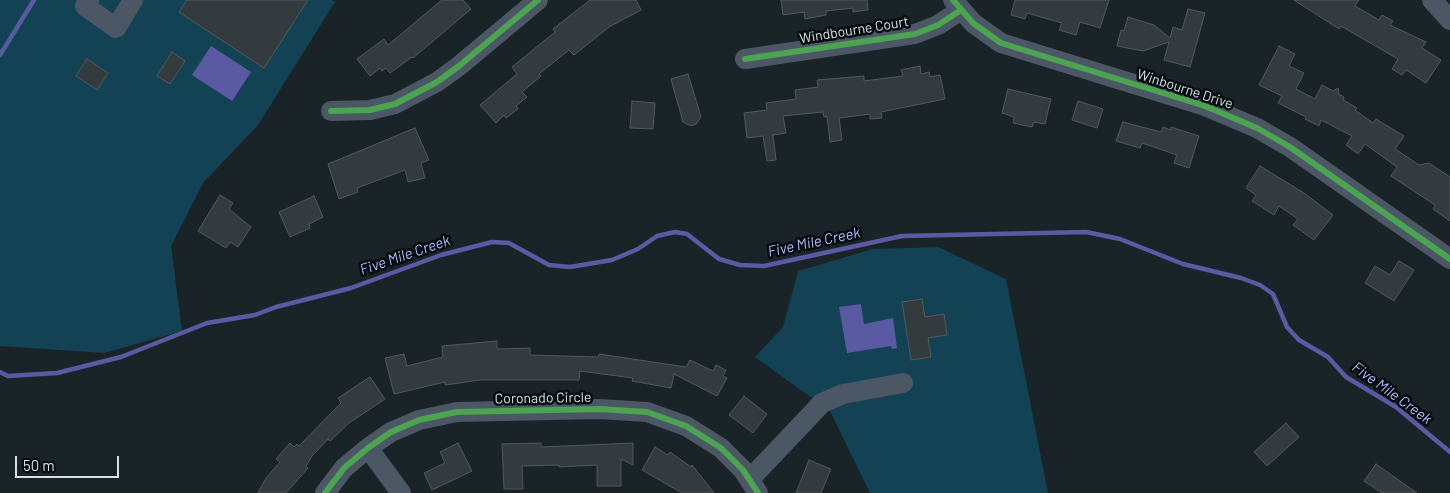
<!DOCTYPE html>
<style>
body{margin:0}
#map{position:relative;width:1450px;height:493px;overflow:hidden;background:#1a2327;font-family:Barlow,sans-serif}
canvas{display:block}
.scale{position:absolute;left:15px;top:456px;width:104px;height:22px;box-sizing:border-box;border:2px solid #d6e0e5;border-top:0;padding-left:6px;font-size:15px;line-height:18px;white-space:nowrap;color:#d6e0e5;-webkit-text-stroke:4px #060c10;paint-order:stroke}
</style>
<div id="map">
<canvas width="1450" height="493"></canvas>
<div class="scale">50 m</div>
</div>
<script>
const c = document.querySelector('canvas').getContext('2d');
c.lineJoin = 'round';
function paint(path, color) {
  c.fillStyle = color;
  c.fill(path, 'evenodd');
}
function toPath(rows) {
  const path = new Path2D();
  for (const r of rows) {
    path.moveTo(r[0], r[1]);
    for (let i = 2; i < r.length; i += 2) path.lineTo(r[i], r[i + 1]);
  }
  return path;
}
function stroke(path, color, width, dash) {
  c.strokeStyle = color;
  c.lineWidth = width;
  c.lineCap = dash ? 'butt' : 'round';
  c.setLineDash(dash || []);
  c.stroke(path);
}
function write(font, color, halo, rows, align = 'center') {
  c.font = font + ' Barlow,sans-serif';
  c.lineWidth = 5;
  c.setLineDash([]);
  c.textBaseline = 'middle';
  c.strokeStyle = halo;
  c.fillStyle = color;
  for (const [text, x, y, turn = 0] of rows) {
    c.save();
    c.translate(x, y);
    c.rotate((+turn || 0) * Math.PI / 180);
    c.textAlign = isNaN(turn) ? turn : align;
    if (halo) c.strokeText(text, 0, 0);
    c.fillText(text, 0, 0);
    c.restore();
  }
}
const green = toPath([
 [0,0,332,0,335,2,258,125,203,183,171,246,182,331,104,353,0,346],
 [938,247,1006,279,1048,493,870,493,830,411,755,357,783,327,798,271,873,249]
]);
const water = toPath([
 [211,46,251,72,232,101,192,75],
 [861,304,864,324,893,318,897,348,892,349,891,346,847,353,839,307]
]);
const stream = toPath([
 [0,55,34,0],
 [0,372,8,376,57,373,121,357,207,323,255,315,276,307,351,288,441,255,492,242,509,243,549,265,570,267,612,260,638,249,657,236,675,232,687,234,719,259,740,265,764,266,902,236,1086,232,1120,239,1183,264,1241,278,1260,285,1273,294,1287,327,1299,340,1328,357,1346,377,1396,407,1450,452]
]);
const building = toPath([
 [187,0,308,0,264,68,179,12,187,0],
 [442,0,463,0,471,9,413,58,412,57,390,73,386,68,382,71,380,68,370,76,357,59,384,39,388,45,442,0],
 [590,0,636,0,641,10,609,27,574,55,569,50,539,74,541,76,522,92,527,97,516,106,518,109,506,118,504,115,496,123,480,105,517,74,512,67,555,32,553,29,590,0],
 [781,0,867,0,868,10,853,12,853,8,826,11,826,15,805,19,804,12,783,15,781,0],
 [1015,0,1109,0,1100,28,1080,22,1076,35,1059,30,1062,23,1027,13,1025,19,1011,15,1015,0],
 [1294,0,1359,0,1355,6,1379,20,1382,15,1393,21,1390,25,1426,42,1422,48,1441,60,1426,83,1406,70,1402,75,1392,69,1398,59,1341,26,1339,29,1294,0],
 [1188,9,1205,13,1190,67,1164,60,1169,42,1143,51,1117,46,1121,30,1124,31,1128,17,1154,25,1170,38,1173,27,1182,30,1188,9],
 [1279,46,1295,54,1289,66,1304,73,1296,89,1315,99,1322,85,1333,91,1338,88,1339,94,1344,97,1343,100,1357,108,1355,110,1373,123,1376,119,1404,136,1395,149,1419,165,1429,163,1450,177,1450,221,1433,209,1435,205,1391,176,1397,167,1365,144,1358,154,1346,145,1352,136,1321,120,1319,126,1305,119,1306,117,1278,103,1282,96,1259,85,1279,46],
 [172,52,185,61,170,84,157,76,172,52],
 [87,59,108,73,97,90,76,76,87,59],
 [920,66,921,74,929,72,930,77,940,75,945,99,881,112,882,118,870,119,870,114,839,118,842,140,830,142,827,116,824,117,823,112,783,116,786,133,773,135,776,160,767,161,763,136,747,138,744,113,767,110,766,103,796,99,795,90,818,87,817,80,864,76,864,81,903,76,901,70,920,66],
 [688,74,701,117,696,124,691,126,683,122,671,79,688,74],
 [1008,89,1051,99,1045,124,1034,122,1032,127,1013,123,1014,117,1002,113,1008,89],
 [632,101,655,103,653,129,630,128,632,101],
 [1078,101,1103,109,1097,128,1072,120,1078,101],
 [1123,122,1161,132,1163,127,1171,130,1171,127,1199,136,1189,168,1174,163,1177,155,1142,143,1140,148,1116,141,1123,122],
 [415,128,429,160,421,163,425,178,408,182,405,170,357,188,358,192,339,199,328,164,415,128],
 [1260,166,1304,193,1333,215,1314,240,1293,225,1298,219,1279,206,1274,215,1252,201,1256,195,1246,188,1260,166],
 [220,195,233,203,229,209,251,227,238,247,230,242,226,248,198,231,220,195],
 [314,196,323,217,309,224,310,228,290,237,279,212,314,196],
 [1399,261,1414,270,1394,301,1365,283,1375,266,1390,275,1399,261],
 [922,299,925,317,944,314,947,335,928,338,931,357,911,360,902,302,922,299],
 [497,341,497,349,530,348,530,355,598,357,599,354,686,367,690,360,713,371,716,365,726,370,723,376,727,378,717,396,674,374,671,388,632,381,633,378,580,371,579,380,480,380,445,385,445,382,394,394,385,358,404,354,407,366,443,357,442,346,497,341],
 [370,377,385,399,349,423,330,441,328,439,312,456,306,466,308,468,286,493,258,493,266,478,280,462,276,459,290,443,294,447,297,444,299,446,341,403,338,398,370,377],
 [744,396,767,414,753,433,729,415,744,396],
 [1286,423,1299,437,1267,466,1254,452,1286,423],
 [458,443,472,471,432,490,424,473,445,463,440,452,458,443],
 [541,443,541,447,633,443,633,465,621,459,621,486,597,486,597,465,559,467,558,465,522,466,523,489,504,489,502,444,541,443],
 [655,447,668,455,670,452,691,467,692,465,714,493,682,493,642,470,655,447],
 [809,460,831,469,821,493,796,493,809,460],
 [1376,464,1417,493,1382,493,1364,481,1376,464]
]);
const minor = toPath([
 [89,0,85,6,116,28,133,0],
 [953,0,973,23,1001,43,1205,106,1257,128,1290,147,1450,259],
 [1432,0,1450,20],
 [745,59,915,34,938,25,961,10],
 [331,111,370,110,395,104,437,82,459,66,538,0],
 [368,448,401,493],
 [750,479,822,403,843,394,903,383],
 [325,493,344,468,368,448,391,432,419,420,457,412,599,409,647,412,686,426,721,448,743,470,758,493]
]);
const cycleway = toPath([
 [953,0,973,23,1001,43,1205,106,1257,128,1290,147,1450,259],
 [745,59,915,34,938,25,961,10],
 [331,111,370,110,395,104,437,82,459,66,538,0],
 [325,493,344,468,368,448,391,432,419,420,457,412,599,409,647,412,686,426,721,448,743,470,758,493]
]);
const streetNames = [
 ["Windbourne Court",854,30,-9],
 ["Winbourne Drive",1185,89,18],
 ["Coronado Circle",543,398,-1]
];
const waterNames = [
 ["Five Mile Creek",814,242,-12],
 ["Five Mile Creek",405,255,-19],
 ["Five Mile Creek",1392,393,36]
];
paint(green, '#144255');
paint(water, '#595aa2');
stroke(stream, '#595aa2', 4.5);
paint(building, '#333b3e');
stroke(building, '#52595c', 1);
stroke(minor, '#4b5764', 20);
stroke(cycleway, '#4ca352', 6);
write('14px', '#d6e0e5', '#060c10', streetNames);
write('italic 15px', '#b4b8f9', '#060c10', waterNames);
</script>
